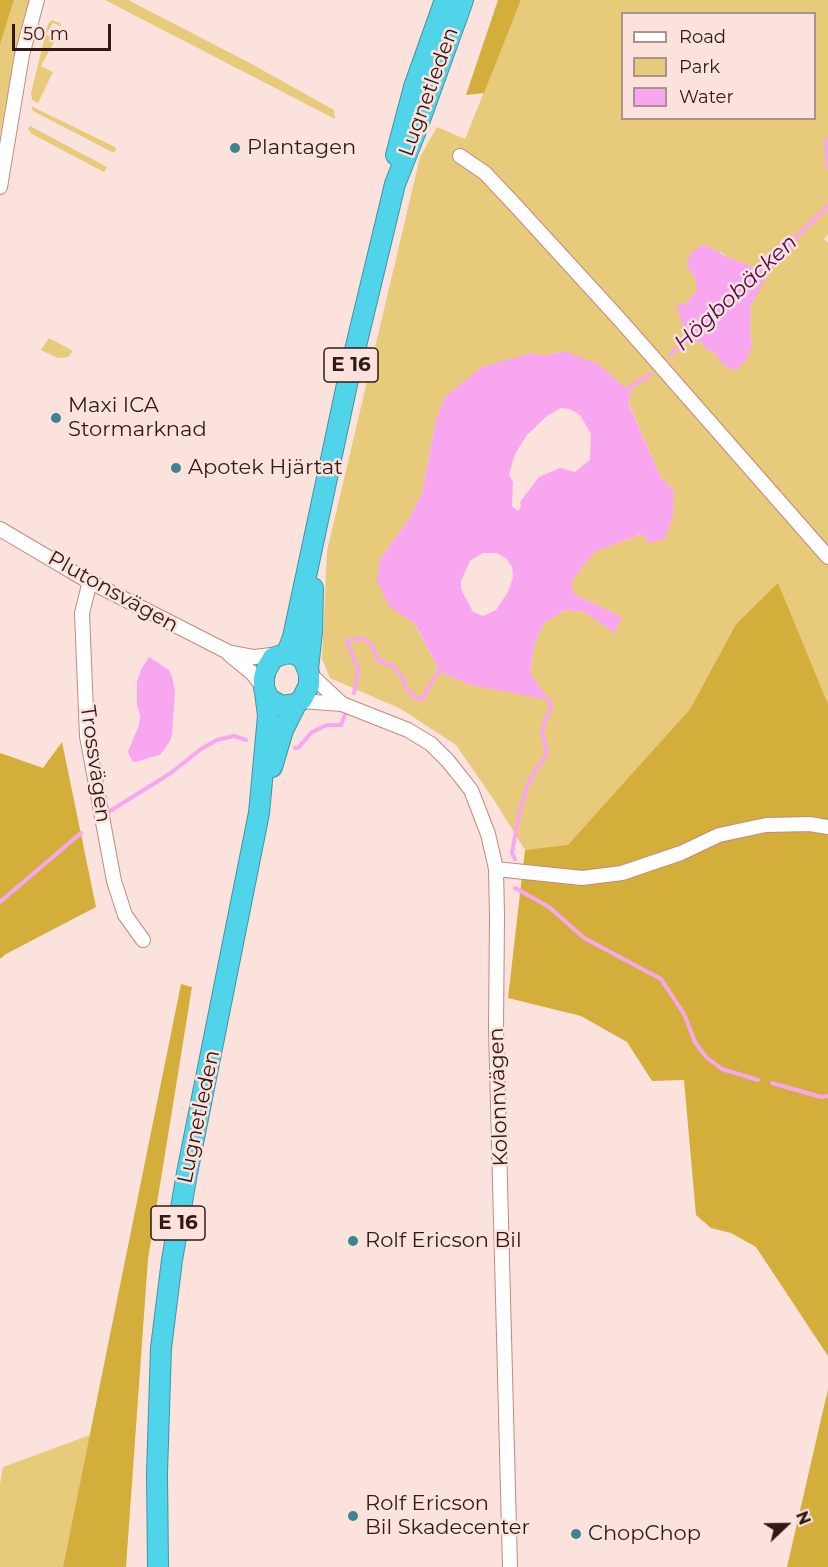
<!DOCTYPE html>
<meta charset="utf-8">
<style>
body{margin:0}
#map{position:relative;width:828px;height:1567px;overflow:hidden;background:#fce2dd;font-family:Montserrat,sans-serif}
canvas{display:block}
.legend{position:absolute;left:621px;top:12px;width:195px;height:108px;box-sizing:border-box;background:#fce2dd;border:2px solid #ab928d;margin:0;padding:8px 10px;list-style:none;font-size:18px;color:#311a16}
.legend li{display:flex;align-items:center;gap:12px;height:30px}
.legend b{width:30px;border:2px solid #ab928d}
.north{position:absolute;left:756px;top:1495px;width:60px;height:60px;-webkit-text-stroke:4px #fce2dd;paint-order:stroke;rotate:68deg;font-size:16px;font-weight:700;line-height:24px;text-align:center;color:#311a16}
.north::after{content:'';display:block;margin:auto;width:21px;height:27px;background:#311a16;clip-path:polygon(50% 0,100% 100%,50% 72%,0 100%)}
.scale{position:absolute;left:12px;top:24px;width:99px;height:27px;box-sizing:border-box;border:3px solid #311a16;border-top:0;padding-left:8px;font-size:18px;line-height:21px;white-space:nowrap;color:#311a16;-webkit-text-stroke:4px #fce2dd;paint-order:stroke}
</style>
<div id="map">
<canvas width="828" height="1567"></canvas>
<ul class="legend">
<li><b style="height:8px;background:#fff"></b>Road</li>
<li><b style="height:16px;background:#e7ca7a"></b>Park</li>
<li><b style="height:16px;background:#f9a6f1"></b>Water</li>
</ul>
<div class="north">N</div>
<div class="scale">50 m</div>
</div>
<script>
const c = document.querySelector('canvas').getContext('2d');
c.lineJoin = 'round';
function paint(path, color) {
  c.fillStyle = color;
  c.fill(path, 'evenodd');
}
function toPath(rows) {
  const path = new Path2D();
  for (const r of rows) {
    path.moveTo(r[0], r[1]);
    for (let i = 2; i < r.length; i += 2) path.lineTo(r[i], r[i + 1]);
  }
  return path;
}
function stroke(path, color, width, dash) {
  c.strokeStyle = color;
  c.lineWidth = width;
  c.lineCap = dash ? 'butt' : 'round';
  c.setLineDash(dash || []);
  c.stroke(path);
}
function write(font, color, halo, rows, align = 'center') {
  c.font = font + ' Montserrat,sans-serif';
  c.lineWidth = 5;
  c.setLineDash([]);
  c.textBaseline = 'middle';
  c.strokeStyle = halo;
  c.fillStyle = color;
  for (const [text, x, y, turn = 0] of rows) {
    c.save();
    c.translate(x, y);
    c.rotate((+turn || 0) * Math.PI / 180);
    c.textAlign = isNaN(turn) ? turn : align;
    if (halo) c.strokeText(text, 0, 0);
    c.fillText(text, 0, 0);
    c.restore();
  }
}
const green = toPath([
 [14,0,29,0,16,47,0,135,0,45],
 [105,0,128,0,248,62,334,110,335,119],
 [521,0,828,0,828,235,824,239,828,243,828,704,778,584,736,624,690,709,568,846,525,850,494,800,456,745,401,709,330,678,322,659,327,551,420,157,437,127,465,139],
 [622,14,814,14,814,118,622,118],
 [721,252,727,257,753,267,764,264,759,289,751,305,750,330,752,343,716,354,706,349,702,343,694,341,686,344,682,340,685,331,686,303,696,292,696,278,689,270],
 [564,351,618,383,631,393,628,402,661,478,674,490,642,534,593,552,571,582,574,594,622,617,614,632,585,612,565,610,544,623,534,646,530,673,548,699,471,685,440,672,380,559,408,521,422,493,436,419,531,353,544,356],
 [52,20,60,23,62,27,53,23,46,34,55,40,41,66,53,72,38,103,32,100,31,93,48,24],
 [31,106,115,147,116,150,114,152,112,152,33,111],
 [30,126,107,167,104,172,32,134,28,129],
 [49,338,73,351,68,357,58,358,41,350],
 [90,1435,63,1567,0,1567,0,1484,3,1467]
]);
const forest = toPath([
 [0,0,14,0,0,45],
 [498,0,521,0,484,93,466,95],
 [778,583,828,704,828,1356,756,1247,731,1233,711,1228,696,1215,684,1080,652,1081,627,1042,581,1016,508,998,525,850,568,845,690,709,736,624],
 [62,742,96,907,6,954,0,959,0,753,43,768],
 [181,984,192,987,148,1259,126,1567,63,1567],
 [828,1389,828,1567,787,1567]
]);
const water = toPath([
 [700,246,708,246,727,257,753,267,764,264,769,273,751,305,750,330,752,343,748,357,738,369,732,370,720,362,716,354,706,349,702,343,694,341,686,344,682,340,685,331,676,306,686,303,696,292,696,278,689,270,687,261,693,251],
 [564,351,598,364,631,393,628,403,661,478,674,490,673,516,665,539,649,543,641,534,594,552,571,582,574,594,622,617,614,633,585,612,565,610,544,623,534,646,530,673,549,700,471,685,440,672,415,624,389,606,377,581,380,559,408,521,422,493,436,419,445,397,482,367,531,353,544,356],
 [561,408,570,409,580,415,591,434,590,460,575,472,560,468,539,477,520,502,521,507,518,511,512,506,513,482,509,475,515,454,527,435,547,416],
 [483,553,497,553,507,559,512,567,513,577,508,592,496,610,483,616,473,612,461,589,461,581,470,561],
 [149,657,169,670,172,677,175,692,172,734,170,741,160,755,135,762,132,761,128,752,139,725,140,716,137,705,137,681,142,668]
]);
const stream = toPath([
 [828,139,826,142,828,167],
 [762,270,828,206],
 [670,355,686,340],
 [623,392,650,374],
 [354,693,358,670,347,640,364,639,372,645,379,661,393,666,404,680,405,686,415,698,422,699,440,669],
 [295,748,298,748,312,732,327,725,341,725,345,715],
 [110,811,171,773,201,749,217,740,234,736,246,740],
 [515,859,512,853,519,814,528,784,547,752,542,733,545,720,551,709,549,700,547,698],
 [515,888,549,907,584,938,661,979,684,1014,695,1042,706,1057,722,1069,758,1080],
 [0,902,81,833],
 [772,1083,821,1097,828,1096]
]);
const minor = toPath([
 [460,156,485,173,516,206,622,322,828,557],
 [0,187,22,55,37,0],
 [0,529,83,578,228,652,254,657,280,654],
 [90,581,82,613,87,736,114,881,125,915,143,940],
 [229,654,252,673,264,688],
 [309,673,342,704],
 [300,701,342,704,408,730,431,744,448,761,471,790,488,834,496,869,497,916,496,1028,510,1567],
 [496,869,582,878,622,873,681,853,719,835,766,825,810,824,828,827]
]);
const highway = toPath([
 [396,155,414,87,445,0],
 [287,653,293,637,349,375,395,184,417,128,463,0],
 [287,653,295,654,303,659,309,673,309,685,302,699,296,704,282,706,269,699,264,688,264,678,266,670,273,658,287,653],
 [308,669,312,632,313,588],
 [272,767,283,730,296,704],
 [158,1567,157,1473,161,1348,172,1260,187,1173,259,813,268,716,265,692]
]);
const markers = [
 [235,148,6,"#3e8490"],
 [56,418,6,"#3e8490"],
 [176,468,6,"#3e8490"],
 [353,1241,6,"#3e8490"],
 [353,1516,6,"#3e8490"],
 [576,1534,6,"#3e8490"]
];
const shields = [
 [351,365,54],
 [178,1223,54]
];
const shieldNames = [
 ["E 16",351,365],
 ["E 16",178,1223]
];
const streetNames = [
 ["Lugnetleden",429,92,-70],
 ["Plutonsvägen",113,592,29],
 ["Trossvägen",95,764,82],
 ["Kolonnvägen",499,1097,-92],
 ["Lugnetleden",199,1117,-78]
];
const poiNames = [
 ["Plantagen",247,148],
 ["Maxi ICA",68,406],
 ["Stormarknad",68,430],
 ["Apotek Hjärtat",188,468],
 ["Rolf Ericson Bil",365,1241],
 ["Rolf Ericson",365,1504],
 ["Bil Skadecenter",365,1528],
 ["ChopChop",588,1534]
];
const waterNames = [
 ["Högbobäcken",736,293,-43]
];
paint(green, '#e7ca7a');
paint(forest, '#d4ae3b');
paint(water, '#f9a6f1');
stroke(stream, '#f9a6f1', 4);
stroke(minor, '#c4887e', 16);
stroke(highway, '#45939f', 22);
stroke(minor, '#fff', 14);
stroke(highway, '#50d4e9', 20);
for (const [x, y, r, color] of markers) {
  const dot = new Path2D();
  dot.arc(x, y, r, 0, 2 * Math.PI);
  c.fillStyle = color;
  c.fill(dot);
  stroke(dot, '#fce2dd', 2);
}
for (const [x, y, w] of shields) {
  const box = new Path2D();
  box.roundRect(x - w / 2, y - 17, w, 34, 4.5);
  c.fillStyle = '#fce2dd';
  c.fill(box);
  stroke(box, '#311a16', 1.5);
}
write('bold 20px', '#311a16', null, shieldNames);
write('21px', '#311a16', '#fce2dd', streetNames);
write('21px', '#311a16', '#fce2dd', poiNames, 'left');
write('italic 22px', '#540b52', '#fce2dd', waterNames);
</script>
